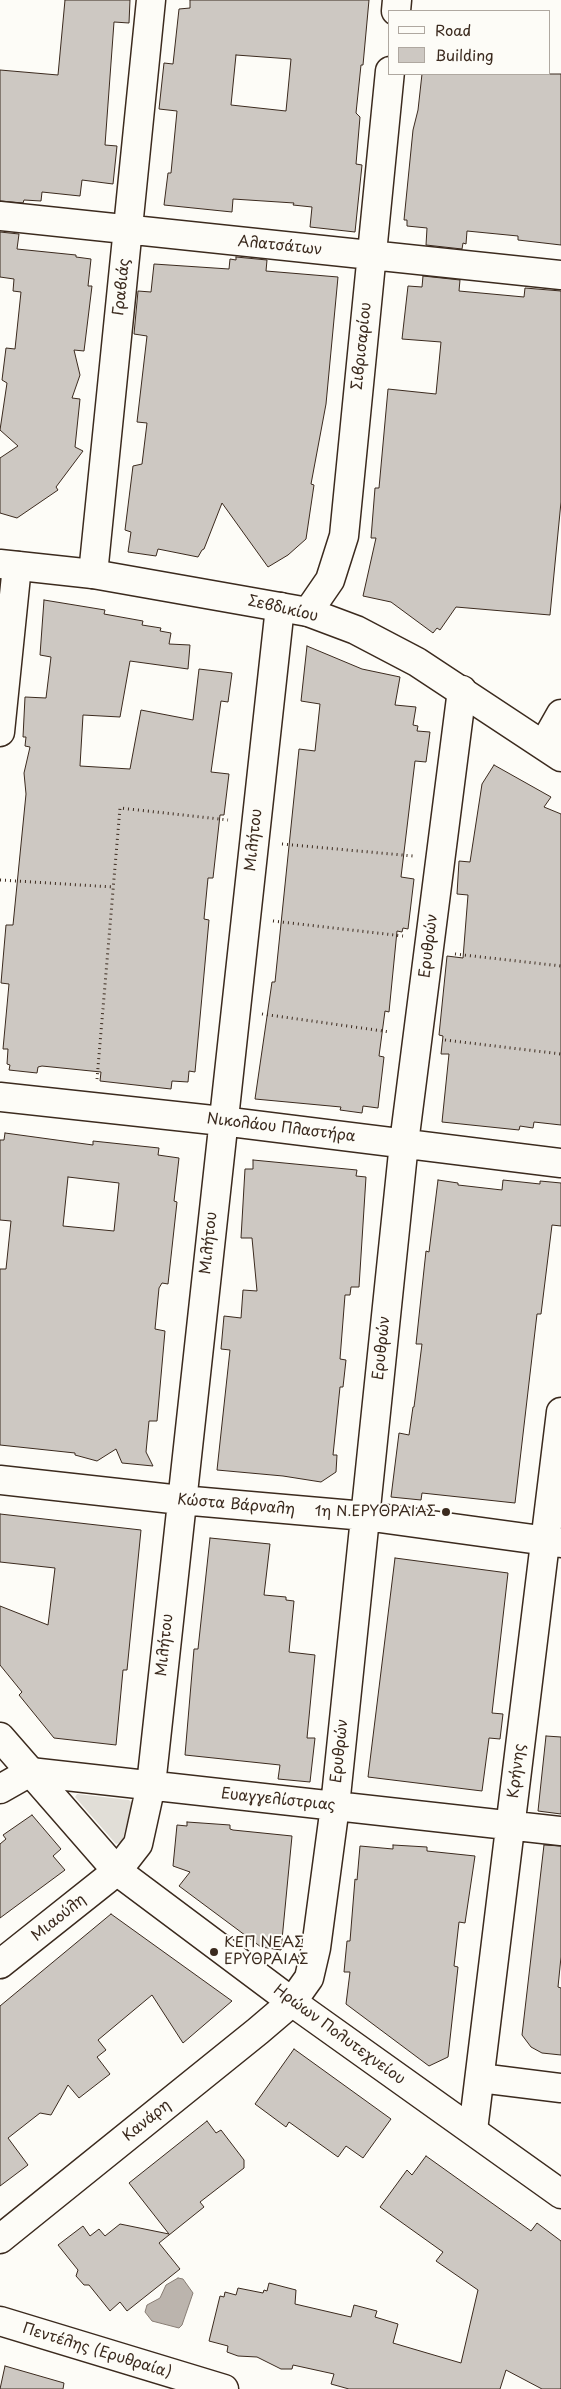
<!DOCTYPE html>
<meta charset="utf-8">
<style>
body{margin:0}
#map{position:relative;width:561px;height:2389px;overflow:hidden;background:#fdfcf7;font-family:"Playpen Sans",sans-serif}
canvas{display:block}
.legend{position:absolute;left:388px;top:10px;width:162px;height:65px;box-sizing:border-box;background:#fdfcf7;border:1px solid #afa8a0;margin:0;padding:6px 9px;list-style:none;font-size:15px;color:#3b2a1e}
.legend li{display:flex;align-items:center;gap:10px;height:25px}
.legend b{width:25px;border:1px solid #afa8a0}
</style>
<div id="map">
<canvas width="561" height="2389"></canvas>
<ul class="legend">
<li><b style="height:6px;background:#fdfcf7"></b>Road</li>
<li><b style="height:14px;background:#cdc8c2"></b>Building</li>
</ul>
</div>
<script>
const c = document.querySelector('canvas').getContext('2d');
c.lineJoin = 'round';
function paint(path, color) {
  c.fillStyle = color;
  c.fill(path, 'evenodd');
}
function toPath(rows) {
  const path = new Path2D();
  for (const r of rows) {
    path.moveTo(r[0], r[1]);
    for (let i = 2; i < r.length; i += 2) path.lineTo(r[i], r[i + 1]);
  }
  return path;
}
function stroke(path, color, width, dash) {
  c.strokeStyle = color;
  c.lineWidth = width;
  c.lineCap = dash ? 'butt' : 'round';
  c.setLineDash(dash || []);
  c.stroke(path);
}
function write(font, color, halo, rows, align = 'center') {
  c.font = font + ' "Playpen Sans",sans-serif';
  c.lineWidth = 4;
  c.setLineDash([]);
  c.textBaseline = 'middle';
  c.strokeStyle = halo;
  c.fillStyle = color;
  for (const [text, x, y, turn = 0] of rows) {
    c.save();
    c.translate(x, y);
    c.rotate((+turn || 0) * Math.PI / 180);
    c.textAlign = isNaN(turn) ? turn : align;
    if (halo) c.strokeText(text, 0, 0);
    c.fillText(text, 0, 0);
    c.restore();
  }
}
const green = toPath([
 [77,1794,129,1800,132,1803,122,1842,116,1844,75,1797]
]);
const water = toPath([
 [178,2278,183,2279,193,2293,182,2325,179,2328,152,2321,145,2312,147,2305,160,2298,166,2285,178,2278]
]);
const building = toPath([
 [65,0,130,0,129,23,114,22,105,145,117,146,113,184,82,180,80,196,42,192,41,201,24,200,23,203,0,201,0,70,58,75,65,0],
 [190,0,369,0,363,65,361,65,356,113,360,117,356,164,362,165,355,232,310,227,312,207,293,205,294,203,233,199,232,212,164,205,168,173,171,173,177,111,159,109,164,63,173,64,179,9,190,8,190,0],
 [236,55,291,59,286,111,231,105,236,55],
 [422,74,561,74,561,245,518,240,518,236,467,231,466,244,463,243,462,249,426,245,427,228,407,226,407,220,404,220,413,130,418,110,422,74],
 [0,232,19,234,17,249,76,255,76,257,91,259,88,286,92,286,84,351,74,350,80,375,72,398,80,399,75,447,83,451,56,487,58,490,17,518,0,513,0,458,18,446,0,430,7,383,2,380,6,348,15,349,21,292,13,291,14,279,0,277,0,232],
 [236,257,267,260,266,271,338,277,326,404,311,484,314,485,306,539,288,555,268,567,222,503,204,549,202,550,198,557,158,549,156,556,128,552,131,532,125,530,133,466,142,464,147,423,137,422,147,336,134,334,138,291,151,292,154,264,229,269,230,259,236,260,236,257],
 [423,276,460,280,459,291,524,297,525,288,561,291,561,502,550,615,456,607,440,630,437,628,433,633,391,602,363,596,376,538,371,538,375,488,379,488,388,389,436,394,441,342,402,339,408,286,422,287,423,276],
 [44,600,105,610,104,614,143,621,142,625,161,628,160,631,171,633,169,644,190,645,188,669,130,661,120,717,83,715,80,766,130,769,141,710,193,720,199,669,232,673,228,702,221,701,211,772,229,774,224,815,220,815,213,878,208,878,204,919,209,920,195,1072,189,1071,188,1082,172,1081,171,1089,100,1081,101,1072,42,1066,38,1067,37,1073,9,1070,10,1065,7,1064,8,1049,3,1049,9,984,1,983,6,925,13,925,26,794,24,773,30,747,25,746,26,737,23,737,25,697,46,698,51,657,40,655,44,600],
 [307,646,362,669,400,677,395,705,416,707,413,725,418,726,417,731,430,732,426,762,415,761,401,877,414,879,408,929,403,928,402,932,397,931,389,1012,385,1011,379,1056,384,1057,378,1108,363,1106,362,1113,340,1110,341,1107,255,1099,272,982,275,982,299,749,315,751,320,704,301,701,307,646],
 [494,765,551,797,544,807,561,814,561,1125,534,1122,533,1128,520,1126,519,1130,442,1122,449,1054,441,1054,443,1036,439,1035,447,956,463,958,468,895,457,894,459,861,470,862,482,784,494,765],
 [5,1133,93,1145,93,1141,159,1148,158,1155,179,1158,174,1201,177,1202,168,1284,162,1283,159,1288,155,1329,165,1331,157,1421,149,1421,146,1452,153,1466,122,1463,116,1449,97,1461,75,1455,75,1453,0,1445,0,1269,6,1269,11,1221,0,1220,0,1140,4,1140,5,1133],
 [68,1177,119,1183,114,1231,63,1226,68,1177],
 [253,1160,357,1170,356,1176,366,1177,359,1287,351,1287,350,1295,345,1295,340,1359,346,1360,343,1387,340,1387,333,1455,337,1455,336,1472,321,1482,283,1476,217,1470,230,1350,221,1349,224,1316,241,1318,243,1290,257,1291,252,1238,241,1238,245,1169,253,1169,253,1160],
 [438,1180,458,1183,458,1185,502,1190,503,1180,540,1184,540,1181,561,1183,561,1226,552,1225,541,1314,537,1314,515,1503,422,1493,421,1500,391,1497,399,1433,409,1435,413,1407,414,1407,422,1344,416,1344,426,1251,429,1252,438,1180],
 [0,1514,141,1530,127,1670,123,1670,116,1745,54,1738,19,1695,22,1692,0,1665,0,1606,48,1625,55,1568,0,1562,0,1514],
 [210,1538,270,1544,264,1595,286,1597,286,1600,294,1601,289,1652,315,1655,307,1738,315,1738,310,1782,278,1779,280,1765,185,1755,194,1649,198,1649,210,1538],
 [395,1558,508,1573,492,1713,503,1714,500,1739,489,1738,482,1791,368,1777,395,1558],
 [546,1736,561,1737,561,1814,538,1811,546,1736],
 [32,1815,61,1849,53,1856,65,1870,0,1918,0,1844,6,1839,3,1835,32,1815],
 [187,1822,230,1825,230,1829,233,1830,292,1836,281,1950,261,1947,179,1886,190,1872,173,1866,177,1825,187,1826,187,1822],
 [393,1845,427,1847,427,1851,475,1856,465,1923,459,1922,454,1966,458,1967,448,2057,429,2066,346,2004,350,1972,344,1972,347,1941,350,1941,355,1879,357,1880,360,1846,393,1849,393,1845],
 [544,1845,561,1846,561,1957,558,1987,561,1988,561,2055,542,2053,531,2047,522,2035,544,1845],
 [111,1914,232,2001,183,2043,152,1995,98,2040,106,2050,97,2057,110,2074,79,2098,68,2085,51,2115,40,2113,8,2138,28,2165,0,2186,0,2006,111,1914],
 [294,2049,391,2119,363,2158,346,2146,338,2157,289,2122,286,2127,255,2104,294,2049],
 [207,2121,216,2133,221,2130,244,2160,244,2168,200,2202,204,2207,159,2243,180,2269,127,2311,120,2302,110,2311,89,2285,84,2285,76,2276,78,2270,58,2245,83,2226,90,2236,99,2229,105,2236,120,2224,169,2234,129,2183,207,2121],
 [426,2156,531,2231,537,2223,561,2241,561,2389,542,2389,506,2370,500,2389,349,2389,331,2384,334,2374,293,2365,292,2369,281,2369,257,2357,238,2356,227,2352,228,2346,209,2341,220,2296,224,2297,225,2292,236,2295,238,2288,263,2293,264,2290,267,2291,269,2283,296,2290,295,2304,351,2317,354,2305,377,2311,375,2317,398,2324,393,2343,461,2363,478,2290,436,2261,443,2252,380,2207,407,2170,412,2175,426,2156],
 [5,2366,64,2383,63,2389,0,2389,5,2366]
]);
const path = toPath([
 [282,844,413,856],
 [0,880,113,887],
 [273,921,403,936],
 [455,954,561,966],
 [262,1014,390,1032],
 [445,1040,561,1054],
 [97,1079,120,808,228,820]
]);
const minor = toPath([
 [396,11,397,0],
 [0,216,561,275],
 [93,574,151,0],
 [308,612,330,580,344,536,390,71],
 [0,732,17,566],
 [544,744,561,714],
 [0,1097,222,1121,561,1163],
 [0,1480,181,1500,365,1516,561,1543],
 [0,1789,30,1772,561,1831],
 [0,1964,117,1871,138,1844,151,1785,280,607],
 [480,2078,561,2088],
 [473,2130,561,1412],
 [0,2239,258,2031,292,2002,309,1978,316,1948,335,1806,404,1143,462,690],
 [0,2321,224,2389]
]);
const tertiary = toPath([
 [0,564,93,574,308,612,356,630,417,662,561,757],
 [0,1737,117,1871,292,2002,561,2194]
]);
const markers = [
 [446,1512,5,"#3b2a1e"],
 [214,1952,5,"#3b2a1e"]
];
const streetNames = [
 ["Αλατσάτων",280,246,6],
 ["Γραβιάς",122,287,-84],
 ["Σιβρισαρίου",362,346,-84],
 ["Σεβδικίου",283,609,13],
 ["Μιλήτου",254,840,-84],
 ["Ερυθρών",429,946,-83],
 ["Νικολάου Πλαστήρα",281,1128,7],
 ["Μιλήτου",209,1243,-84],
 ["Ερυθρών",382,1348,-84],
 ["Κώστα Βάρναλη",236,1505,5],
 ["Μιλήτου",165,1645,-84],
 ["Ερυθρών",340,1751,-84],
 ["Κρήνης",517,1771,-83],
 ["Ευαγγελίστριας",278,1800,6],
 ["Μιαούλη",59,1918,-39],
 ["Ηρώων Πολυτεχνείου",339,2035,36],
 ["Κανάρη",147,2121,-39],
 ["Πεντέλης (Ερυθραία)",97,2351,17]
];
const poiNames = [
 ["1η Ν.ΕΡΥΘΡΑΙΑΣ",436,1512],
 ["ΚΕΠ ΝΕΑΣ",224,1943,"left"],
 ["ΕΡΥΘΡΑΙΑΣ",224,1960,"left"]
];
paint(green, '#e1ded7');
paint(water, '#bbb4ad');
stroke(water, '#887d74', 1);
paint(building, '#cdc8c2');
stroke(building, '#3b2a1e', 1);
stroke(minor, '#3b2a1e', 31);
stroke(tertiary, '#3b2a1e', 31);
stroke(path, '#3b2a1e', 3, [1, 4]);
stroke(minor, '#fdfcf7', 28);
stroke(tertiary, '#fdfcf7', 28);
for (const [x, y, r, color] of markers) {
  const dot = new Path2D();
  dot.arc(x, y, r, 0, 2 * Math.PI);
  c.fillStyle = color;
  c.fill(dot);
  stroke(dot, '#fdfcf7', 2);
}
write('15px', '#3b2a1e', '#fdfcf7', streetNames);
write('15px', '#3b2a1e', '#fdfcf7', poiNames, 'right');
</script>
